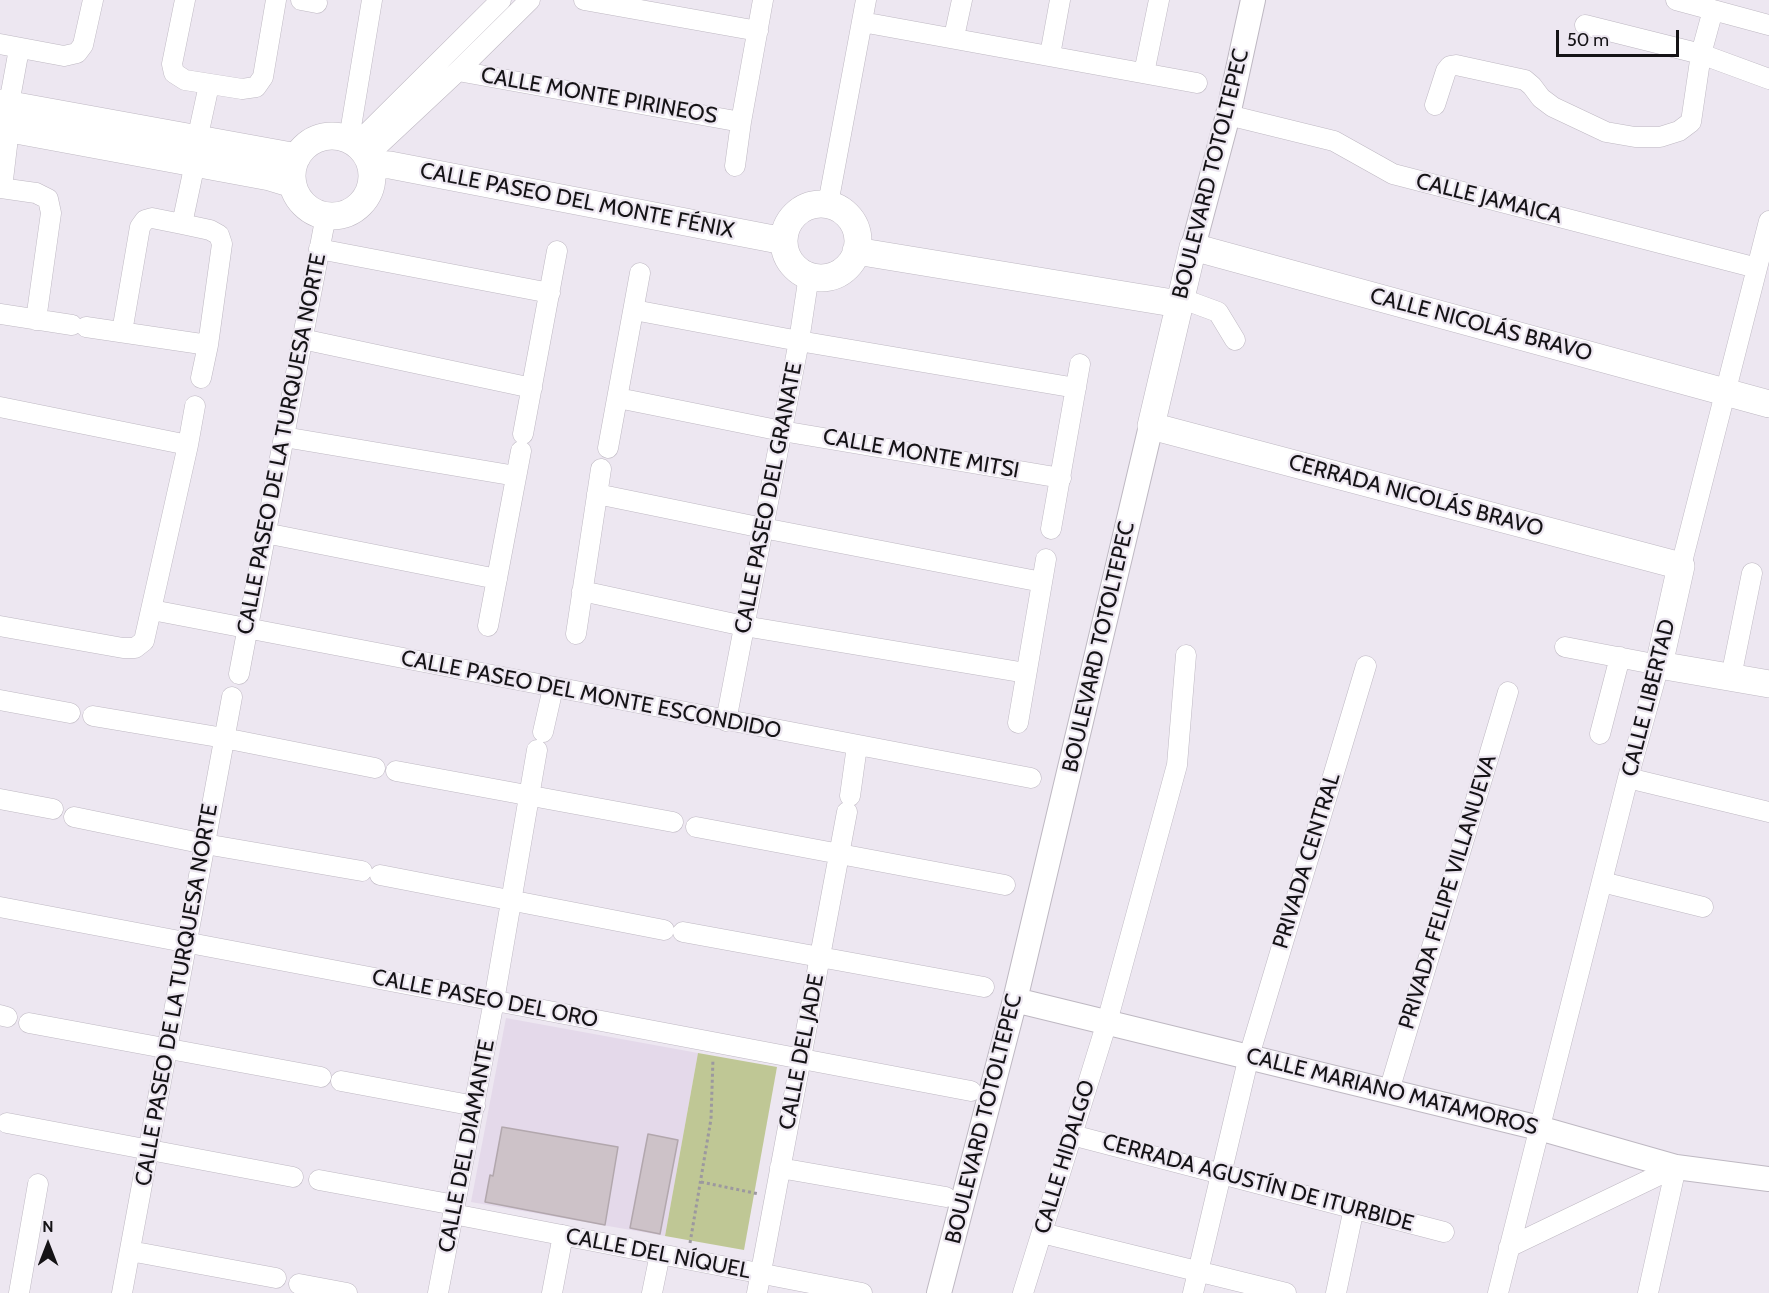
<!DOCTYPE html>
<meta charset="utf-8">
<style>
body{margin:0}
#map{position:relative;width:1769px;height:1293px;overflow:hidden;background:#ede7f1;font-family:Cabin,sans-serif}
canvas{display:block}
.north{position:absolute;left:18px;top:1215px;width:60px;height:60px;-webkit-text-stroke:4px #ede7f1;paint-order:stroke;rotate:0deg;font-size:16px;font-weight:700;line-height:24px;text-align:center;color:#151316}
.north::after{content:'';display:block;margin:auto;width:21px;height:27px;background:#151316;clip-path:polygon(50% 0,100% 100%,50% 72%,0 100%)}
.scale{position:absolute;left:1556px;top:30px;width:123px;height:27px;box-sizing:border-box;border:3px solid #151316;border-top:0;padding-left:8px;font-size:18px;line-height:21px;white-space:nowrap;color:#151316;-webkit-text-stroke:4px #ede7f1;paint-order:stroke}
</style>
<div id="map">
<canvas width="1769" height="1293"></canvas>
<div class="north">N</div>
<div class="scale">50 m</div>
</div>
<script>
const c = document.querySelector('canvas').getContext('2d');
c.lineJoin = 'round';
function paint(path, color) {
  c.fillStyle = color;
  c.fill(path, 'evenodd');
}
function toPath(rows) {
  const path = new Path2D();
  for (const r of rows) {
    if (r.length === 3) {
      path.moveTo(r[0] + r[2], r[1]);
      path.arc(r[0], r[1], r[2], 0, 2 * Math.PI);
      continue;
    }
    path.moveTo(r[0], r[1]);
    for (let i = 2; i < r.length; i += 2) path.lineTo(r[i], r[i + 1]);
  }
  return path;
}
function stroke(path, color, width, dash) {
  c.strokeStyle = color;
  c.lineWidth = width;
  c.lineCap = dash ? 'butt' : 'round';
  c.setLineDash(dash || []);
  c.stroke(path);
}
function write(font, color, halo, rows, align = 'center') {
  c.font = font + ' Cabin,sans-serif';
  c.lineWidth = 4.5;
  c.setLineDash([]);
  c.textBaseline = 'middle';
  c.strokeStyle = halo;
  c.fillStyle = color;
  for (const [text, x, y, turn = 0] of rows) {
    c.save();
    c.translate(x, y);
    c.rotate((+turn || 0) * Math.PI / 180);
    c.textAlign = isNaN(turn) ? turn : align;
    if (halo) c.strokeText(text, 0, 0);
    c.fillText(text, 0, 0);
    c.restore();
  }
}
const built = toPath([
 [506,1018,698,1053,665,1236,471,1202]
]);
const green = toPath([
 [698,1053,777,1067,744,1250,665,1236]
]);
const building = toPath([
 [502,1127,618,1147,605,1225,485,1202,490,1175,493,1176,502,1127],
 [648,1134,678,1140,660,1234,630,1228,648,1134]
]);
const path = toPath([
 [701,1182,759,1194],
 [690,1243,711,1119,713,1059]
]);
const minor = toPath([
 [185,0,172,64,174,73,185,80,242,89,256,87,263,77,276,0],
 [301,0,317,3],
 [584,0,758,31],
 [1676,0,1769,25],
 [862,22,1197,83],
 [1585,25,1701,54,1769,79],
 [954,37,962,0],
 [0,44,64,56,77,53,83,45,93,0],
 [1050,55,1060,0],
 [458,71,741,122],
 [1144,73,1159,0],
 [9,104,19,49],
 [1435,105,1446,71,1450,66,1456,65,1525,80,1532,86,1541,98,1553,107,1606,132,1635,137,1660,137,1679,131,1691,122,1701,54,1713,10],
 [1228,115,1334,141,1393,174,1757,268],
 [349,139,372,0],
 [197,140,209,85],
 [356,144,501,0],
 [367,156,458,71,530,0],
 [735,166,741,122,763,0],
 [0,188,36,193,48,199,51,213,36,320],
 [2,188,9,129],
 [828,204,866,0],
 [182,224,195,163],
 [319,249,550,293],
 [1180,298,1218,312,1235,340],
 [634,310,799,341,1076,388],
 [0,314,72,325],
 [86,327,208,345],
 [122,332,140,227,145,220,152,218,182,224,210,230,219,235,222,244,208,345,201,378],
 [302,339,532,388],
 [618,398,782,431,1061,478],
 [0,407,188,445],
 [523,434,557,251],
 [284,437,516,476],
 [608,448,640,273],
 [597,494,763,528,1042,582],
 [1051,529,1080,364],
 [265,533,497,579],
 [1681,566,1769,221],
 [582,591,744,626,1026,673],
 [152,610,1031,778],
 [0,626,123,648,135,648,144,641,188,445,195,406],
 [488,626,521,451],
 [576,634,601,469],
 [239,674,326,215],
 [1731,677,1752,573],
 [0,700,70,713],
 [93,716,224,738,375,768],
 [726,721,799,341,809,275],
 [1018,723,1046,559],
 [543,732,553,688],
 [1600,734,1620,657],
 [396,771,673,822],
 [1628,778,1769,812],
 [850,796,857,746],
 [0,799,53,809],
 [74,817,205,844,362,871],
 [696,827,1005,885],
 [380,875,664,930],
 [1602,882,1703,907],
 [0,907,971,1091],
 [683,932,984,987],
 [0,1015,7,1017],
 [29,1023,321,1077],
 [341,1081,475,1106],
 [1389,1091,1508,692],
 [7,1123,293,1177],
 [1072,1135,1444,1232],
 [780,1168,946,1197],
 [319,1180,455,1205],
 [453,1214,862,1293],
 [1042,1233,1286,1293],
 [1509,1247,1676,1167],
 [130,1251,276,1278],
 [299,1284,347,1293],
 [19,1293,38,1184],
 [122,1293,232,697],
 [438,1293,494,1001,537,750],
 [552,1293,563,1235],
 [652,1293,660,1254],
 [757,1293,847,812],
 [1023,1293,1107,1022,1177,765,1186,655],
 [1193,1293,1249,1056,1366,666],
 [1336,1293,1354,1208],
 [1498,1293,1628,778,1659,665,1565,647],
 [1648,1293,1676,1167]
]);
const tertiary = toPath([
 [1193,247,1228,115,1253,0],
 [1015,1000,1539,1128,1676,1167,1769,1179],
 [939,1293,1015,1000,1151,426]
]);
const secondary = toPath([
 [0,103,297,157],
 [0,127,270,177,293,184],
 [332,176,40],
 [371,164,390,165,784,241],
 [821,241,37],
 [856,251,1179,304],
 [1769,404,1193,247,1151,426,1681,566,1659,665,1769,684]
]);
const streetNames = [
 ["CALLE MONTE PIRINEOS",599,96,10],
 ["BOULEVARD TOTOLTEPEC",1211,174,-76],
 ["CALLE JAMAICA",1489,199,14],
 ["CALLE PASEO DEL MONTE FÉNIX",577,201,11],
 ["CALLE NICOLÁS BRAVO",1481,325,15],
 ["CALLE PASEO DE LA TURQUESA NORTE",282,444,-79],
 ["CALLE MONTE MITSI",921,454,10],
 ["CERRADA NICOLÁS BRAVO",1416,496,15],
 ["CALLE PASEO DEL GRANATE",769,498,-79],
 ["BOULEVARD TOTOLTEPEC",1099,647,-77],
 ["CALLE PASEO DEL MONTE ESCONDIDO",591,695,11],
 ["CALLE LIBERTAD",1649,698,-76],
 ["PRIVADA CENTRAL",1307,861,-73],
 ["PRIVADA FELIPE VILLANUEVA",1448,892,-73],
 ["CALLE PASEO DE LA TURQUESA NORTE",177,995,-80],
 ["CALLE PASEO DEL ORO",485,999,11],
 ["CALLE DEL JADE",802,1052,-79],
 ["CALLE MARIANO MATAMOROS",1392,1092,14],
 ["BOULEVARD TOTOLTEPEC",984,1119,-76],
 ["CALLE DEL DIAMANTE",467,1146,-79],
 ["CALLE HIDALGO",1065,1157,-73],
 ["CERRADA AGUSTÍN DE ITURBIDE",1258,1183,15],
 ["CALLE DEL NÍQUEL",658,1254,11]
];
paint(built, '#e4d9ea');
paint(green, '#bfc795');
paint(building, '#cdc2c8');
stroke(building, '#b2a7ad', 1.5);
stroke(minor, '#beb8c2', 21);
stroke(tertiary, '#beb8c2', 26);
stroke(secondary, '#beb8c2', 28);
stroke(path, '#9c989f', 3, [3, 3]);
stroke(minor, '#fff', 20);
stroke(tertiary, '#fff', 24);
stroke(secondary, '#fff', 27);
write('22px', '#151316', '#ede7f1', streetNames);
</script>
